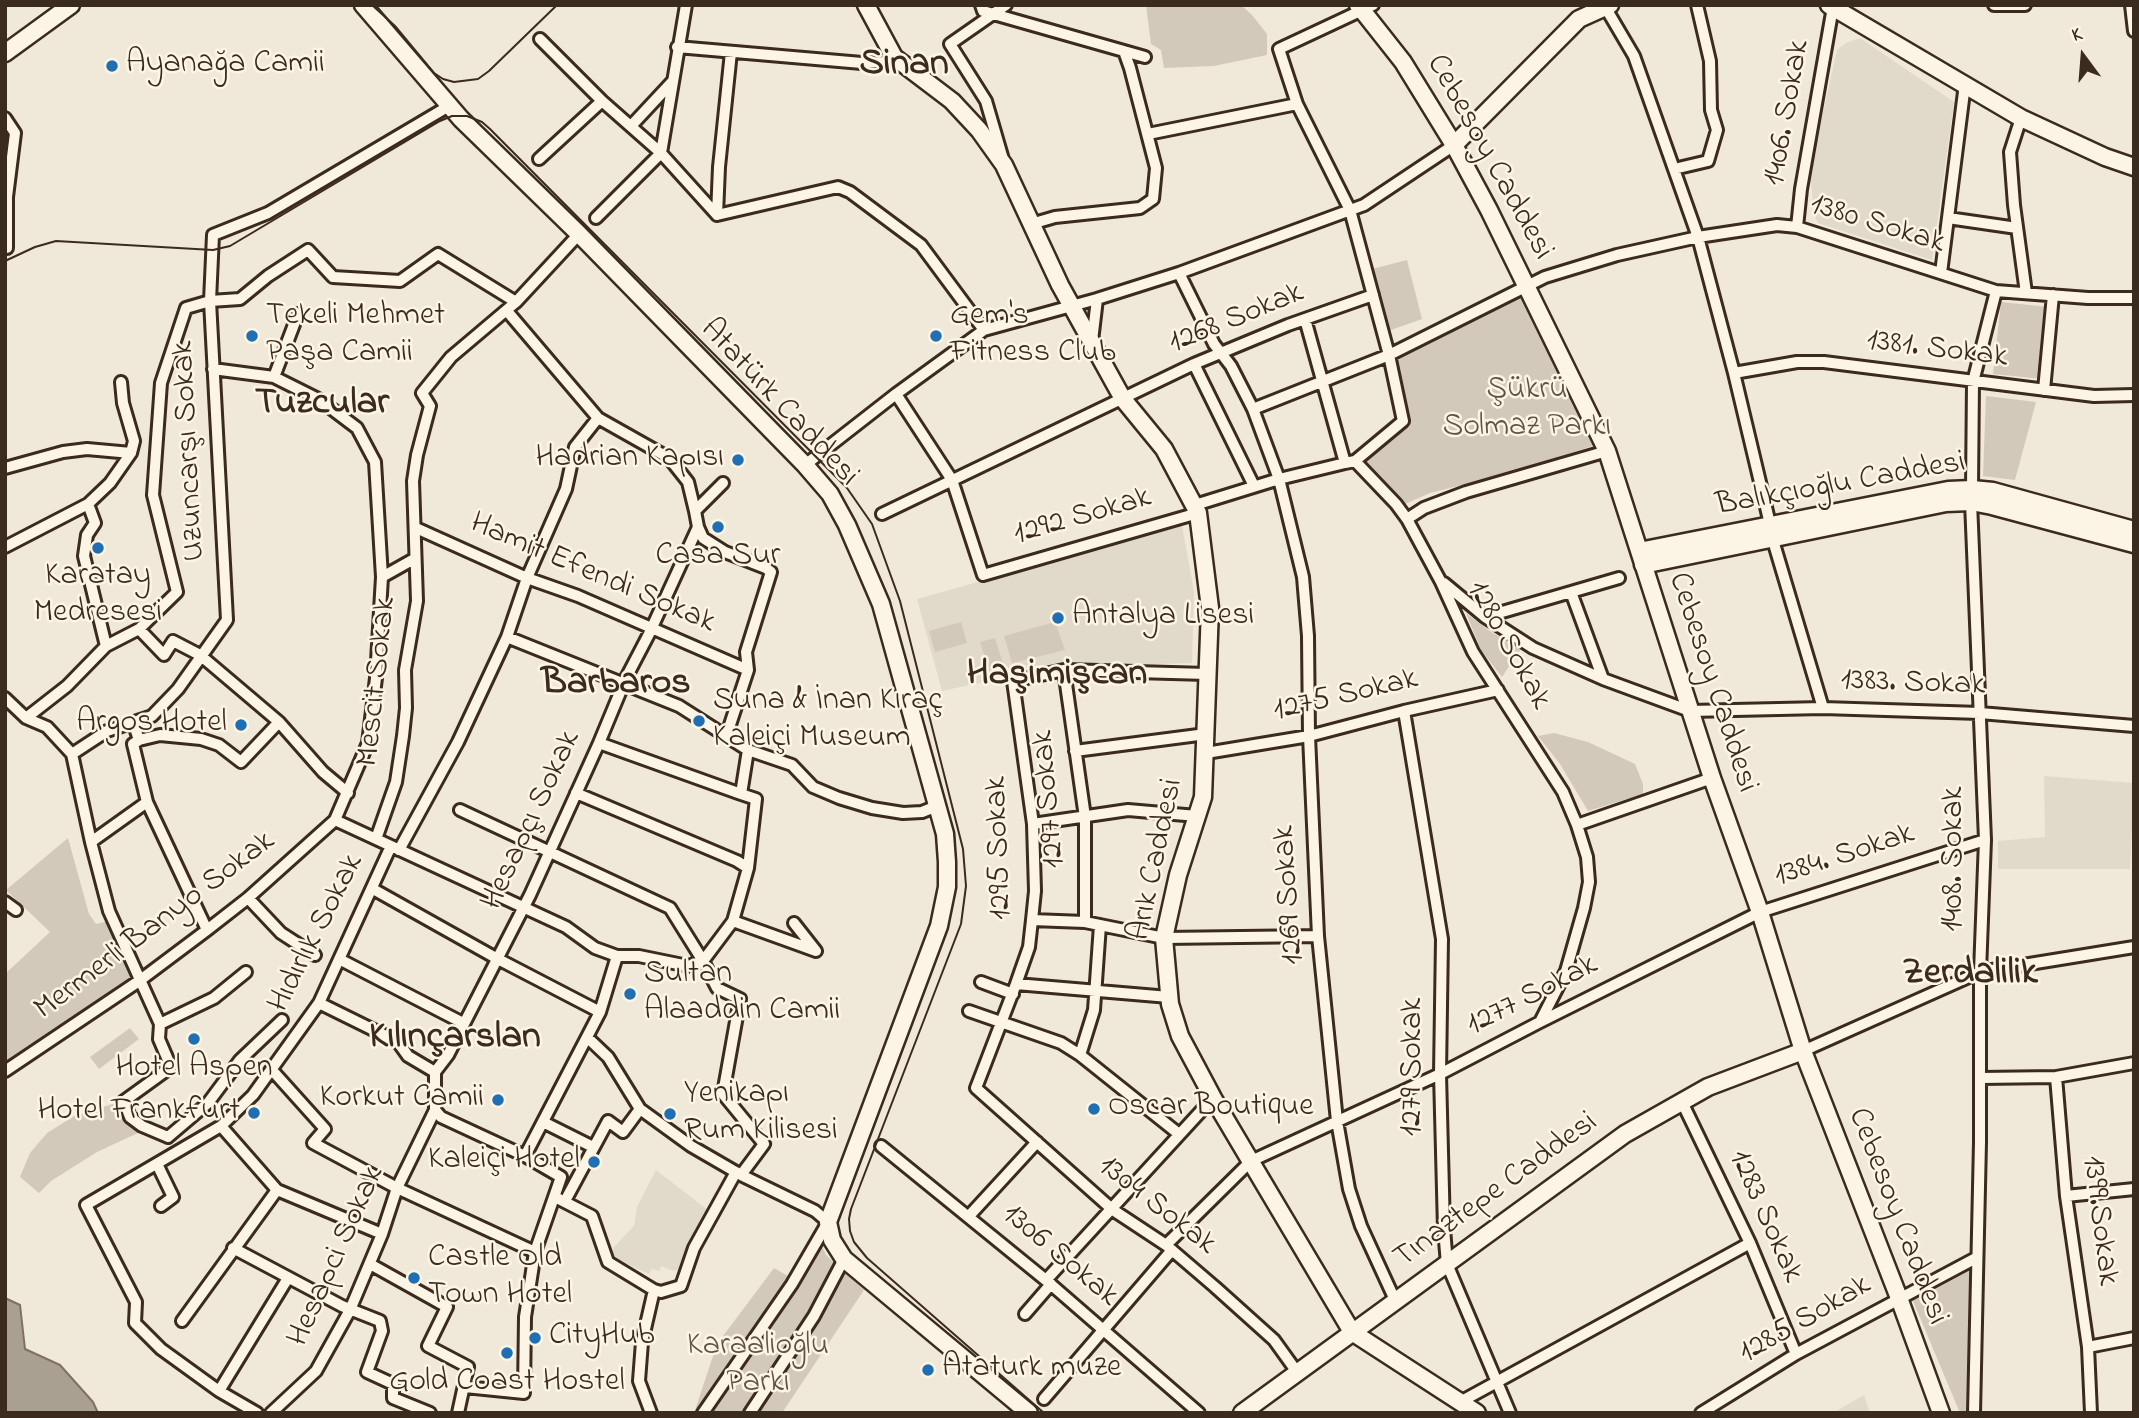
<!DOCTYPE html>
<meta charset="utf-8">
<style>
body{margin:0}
#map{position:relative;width:2139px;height:1418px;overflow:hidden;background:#f0e9d9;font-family:"Indie Flower",sans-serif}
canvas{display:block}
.frame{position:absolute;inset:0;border:7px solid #3b2a1e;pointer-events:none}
.north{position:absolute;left:2048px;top:21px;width:70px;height:70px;-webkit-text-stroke:5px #fcf5e5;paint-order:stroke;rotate:344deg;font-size:19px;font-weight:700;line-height:28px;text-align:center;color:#3b2a1e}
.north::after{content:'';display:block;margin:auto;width:24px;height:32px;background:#3b2a1e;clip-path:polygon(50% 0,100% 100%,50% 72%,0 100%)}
</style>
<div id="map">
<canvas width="2139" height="1418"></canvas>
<div class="frame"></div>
<div class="north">K</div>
</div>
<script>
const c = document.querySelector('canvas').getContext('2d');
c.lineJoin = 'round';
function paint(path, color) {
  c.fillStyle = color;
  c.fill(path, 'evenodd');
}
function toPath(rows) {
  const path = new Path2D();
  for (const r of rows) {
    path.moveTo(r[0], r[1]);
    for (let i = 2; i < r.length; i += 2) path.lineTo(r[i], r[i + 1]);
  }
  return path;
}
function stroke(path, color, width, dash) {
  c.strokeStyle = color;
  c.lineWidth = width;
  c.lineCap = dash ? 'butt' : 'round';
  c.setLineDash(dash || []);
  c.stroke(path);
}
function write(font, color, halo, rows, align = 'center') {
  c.font = font + ' "Indie Flower",sans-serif';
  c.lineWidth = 5;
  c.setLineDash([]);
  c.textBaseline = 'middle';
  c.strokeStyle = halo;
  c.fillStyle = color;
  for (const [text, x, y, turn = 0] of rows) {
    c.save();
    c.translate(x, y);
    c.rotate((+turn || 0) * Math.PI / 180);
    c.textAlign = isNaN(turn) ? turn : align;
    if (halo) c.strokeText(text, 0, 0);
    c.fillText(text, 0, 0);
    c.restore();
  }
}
const built = toPath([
 [1860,38,1954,102,1932,260,1818,223,1814,214,1810,171,1837,50,1846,43],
 [1182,525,1194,592,1192,663,1052,667,942,691,917,599],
 [2044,776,2134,783,2130,869,1998,869,1998,841,2045,837],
 [656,1170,709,1211,683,1268,673,1271,661,1266,660,1271,652,1269,649,1274,617,1259,613,1252,614,1247,634,1226,637,1207],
 [1864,1395,1870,1413,1833,1413]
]);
const green = toPath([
 [1146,5,1241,5,1252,15,1267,34,1267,55,1214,66,1164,68,1161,50,1151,44],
 [1407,260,1422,319,1388,331,1372,269],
 [1524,291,1596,445,1498,476,1430,493,1403,505,1363,462,1409,423,1394,357],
 [2001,302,2049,307,2042,379,1993,374],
 [1986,396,2036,402,2015,480,1983,476],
 [1466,613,1491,632,1521,649,1502,677,1481,650],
 [961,622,967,643,935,652,929,631],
 [1055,622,1065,650,1012,663,1004,636],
 [995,638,1004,667,989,671,980,642],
 [1554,733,1588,742,1635,764,1643,784,1643,794,1588,811,1560,764,1538,736],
 [68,838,89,914,96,924,109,921,136,981,5,1066,5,974,50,932,6,890],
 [130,1028,139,1039,99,1069,90,1057],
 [116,1103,138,1133,97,1152,51,1181,39,1193,20,1177,30,1153,47,1133,76,1115],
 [821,1244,826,1255,864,1290,782,1413,694,1413,717,1344,774,1268,793,1279],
 [1969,1271,1971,1308,1969,1413,1960,1413,1913,1301]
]);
const water = toPath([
 [5,1298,20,1305,25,1349,60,1365,93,1402,98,1413,5,1413,5,1298]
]);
const street = toPath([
 [981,5,983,11,1145,57],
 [1604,5,1634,56,1698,237,1734,373,1770,524],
 [1994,5,2025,5],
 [2131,5,2134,31],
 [540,39,602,101,661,153,717,215],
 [677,47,862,63,885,62,894,57],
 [1297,104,1350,210,1389,355,1403,421,1355,461],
 [5,118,15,133,7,197,7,248],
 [2021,118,2010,152,2014,205,2026,293],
 [631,126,672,82],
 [1148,134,1297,104,1279,49,1373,5],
 [1002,156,986,101,950,44,1006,5],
 [539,159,602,101],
 [1674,169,1708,161,1717,130,1711,110,1710,61,1697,5],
 [717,215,838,187,850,192,921,245,984,330],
 [717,215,719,167,731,52],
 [596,218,661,153,686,5],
 [1948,218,2017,228],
 [1031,224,1055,217,1140,208,1153,199,1156,168,1130,68,1124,51],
 [1797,227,1801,189,1833,7,1836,5],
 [1179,273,1214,344,1231,366,1253,409,1279,479,1303,577,1308,636,1309,736,1318,936,1337,1121,1349,1189,1361,1226,1395,1300],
 [1941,273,1965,84],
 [1305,319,1345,463,1355,461,1396,504,1407,519,1441,582,1473,652,1563,792,1577,825,1587,857,1589,882,1584,908,1566,971,1540,1022],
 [1092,341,1097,299],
 [1194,364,1254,486],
 [1734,373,1797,362,1824,362,2094,396,2134,395],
 [274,377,298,314],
 [2044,390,2053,295],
 [896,394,952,480,983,575,1198,513],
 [1253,409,1389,355,1545,277,1617,255,1698,237,1777,225,1797,227,1996,291,2088,298,2134,298],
 [598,418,669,458,688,482,695,511],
 [805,465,896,394,984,330,1097,299,1179,273,1364,205,1454,145],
 [5,468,63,452,87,449,131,453],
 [1972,489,1973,382,1996,291],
 [1971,502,1985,840,1980,972,1980,1142,1974,1413],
 [88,504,95,523,87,535,84,556,106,646],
 [1195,505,1279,479,1345,463],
 [882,514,1194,364,1288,325,1373,295],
 [1407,519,1424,508,1466,492,1607,451],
 [698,527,703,538,725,552,766,568,771,572,746,652,748,670,726,737],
 [416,528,527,578,578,596,748,670],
 [1772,537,1823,708],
 [5,547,88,504,110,483,131,453,134,441,123,403,121,382],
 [382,577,414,559],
 [1444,583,1485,617,1533,648,1603,679,1690,711,1823,708,1980,713,2134,726],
 [1571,592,1619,578],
 [1485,617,1571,592,1603,679],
 [139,629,164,655,173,641,200,655,279,722,323,772,348,793],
 [507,637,679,706,748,750,792,765,813,787,839,798,872,808,903,813,922,812,937,806],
 [1064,670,1085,817,1085,922],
 [1207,674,1064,670,1013,681,1033,824,1035,891,1032,920,1029,947,1016,984,976,1088,1113,1210,1166,1245,1215,1287,1274,1340,1297,1372],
 [5,698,26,718,47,727,72,754,91,842,109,911,160,1024,159,1039,171,1067,124,1101,130,1117,142,1126,168,1137],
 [1404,711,1442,939,1440,1074,1444,1229,1447,1264,1510,1413],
 [26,718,67,686,106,646,139,629,177,592,153,495,161,383,186,308,210,301,240,299,268,276,308,250,333,277,400,281,438,254,516,302],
 [133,722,139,740,160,735,201,739,219,745,241,762,279,722],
 [139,740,133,744,147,802,207,930],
 [599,743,741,794],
 [1075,751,1206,734],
 [1206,753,1309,736,1404,711,1498,690],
 [72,754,107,731,152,716,178,689,227,620,210,301,213,235,268,213,449,106],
 [576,793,737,861,748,868],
 [460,810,670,908,703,961,717,988,740,999,723,1094,764,1144,741,1175],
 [335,820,566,927,595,948,617,956,639,956,688,966,703,961],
 [1033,824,1128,810,1197,816],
 [1577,825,1712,778],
 [376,839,396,782,403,736,406,708,405,670,417,601,413,481,417,455,430,406,422,393,451,357,516,302,579,234],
 [91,842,147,802],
 [399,850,458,742,507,637,527,578,566,489,575,447,598,418,507,311],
 [373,889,496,958,600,1012],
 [248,898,281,933,315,955],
 [5,902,16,910],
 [1032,920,1085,922,1164,938,1318,936],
 [733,921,816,951,794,923],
 [341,960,463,1023],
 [703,961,733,921,748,868,756,799,741,794,748,750],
 [981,982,1013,994],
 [1016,984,1169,997],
 [319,1003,398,1042,408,1056,435,1072],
 [969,1011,1061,1043,1080,1055,1179,1134],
 [160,1024,214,998,246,972],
 [588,1038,608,1057,640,1109,691,1146,741,1175,815,1211,828,1222,792,1284,703,1413],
 [1803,1051,1980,972,2134,947],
 [1080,1055,1094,1010,1100,925],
 [272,1070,325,1129,313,1143,397,1188,535,1252],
 [5,1071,139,981,207,930,248,898,335,820,368,743,376,678,382,577,375,462,357,428,320,400,274,377,213,369],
 [2056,1077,2066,1196,2088,1347,2091,1413],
 [1980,1078,2056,1077,2134,1063],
 [1682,1102,1750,1243,1796,1354],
 [435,1110,441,1117,525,1156,561,1177,535,1252,525,1317,524,1393,465,1387],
 [543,1122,593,1147],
 [221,1126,277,1190,382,1234],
 [168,1137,208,1103,240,1060,282,1020],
 [881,1146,1047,1281,1199,1413],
 [525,1156,600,1012,617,956],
 [157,1164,173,1197,161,1206],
 [2066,1196,2134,1189],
 [555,1197,592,1216,608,1262,654,1290,661,1292,681,1286,694,1248,736,1172],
 [565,1201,608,1121,623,1132,640,1109],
 [969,1216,1037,1142],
 [1166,1245,1251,1161,1440,1074,1540,1022,1760,912,1985,840],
 [233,1248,342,1306,380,1321,382,1331,367,1372,393,1384,393,1398,430,1413],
 [370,1264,447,1307,428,1346,468,1367,458,1413],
 [1046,1280,1213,1098],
 [1025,1314,1051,1284],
 [182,1321,277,1190],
 [2088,1347,2134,1338],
 [219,1391,288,1278],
 [1044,1399,1172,1250],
 [1462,1401,1750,1243],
 [257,1413,219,1391,161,1349,135,1323,136,1302,86,1205,221,1126,253,1095,319,1003,391,846],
 [271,1413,316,1371,350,1310,382,1234,397,1188,435,1110,435,1072,448,1055,530,895,599,743,626,678,649,634,698,527,695,511,723,483],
 [651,1413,639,1381,642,1342,654,1290],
 [750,1413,814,1316,844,1259],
 [1701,1413,1796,1354,1976,1258]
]);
const secondary = toPath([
 [363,5,461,119,579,234,805,465,830,494,847,525,881,604,945,834,947,862,947,887,939,926,828,1222,832,1240,844,1259,1029,1413],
 [866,5,894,57,952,101,979,130,1004,165,1060,285,1123,399,1164,449,1198,513,1210,608,1203,797,1178,875,1164,938,1170,1004,1180,1036,1213,1098,1352,1332,1477,1413],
 [1358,5,1403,62,1454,145,1489,210,1607,451,1712,778,1760,912,1803,1051,1899,1298,1941,1413],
 [1829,5,2021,118,2105,157,2134,167],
 [5,53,71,5],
 [1454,145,1579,19,1610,5],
 [1639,551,1948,490,1972,489,1993,491,2134,530],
 [1643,565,1946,503,1971,502,1992,506,2134,544],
 [1242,1413,1625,1134,1708,1087,1803,1051]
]);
const tram = toPath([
 [372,5,395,26,434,73,443,79,454,82,478,79,489,71,557,5],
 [5,261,35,247,56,241,213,250,230,246,440,121,452,116,467,116,482,122,490,129,847,488,872,524,900,601,963,849,966,886,961,924,851,1209,849,1219,850,1231,854,1242,867,1258,1044,1413]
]);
const markers = [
 [112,66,7,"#1f6fb2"],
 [252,336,7,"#1f6fb2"],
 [936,336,7,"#1f6fb2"],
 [738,460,7,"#1f6fb2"],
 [718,527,7,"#1f6fb2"],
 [98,548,7,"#1f6fb2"],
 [1058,618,7,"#1f6fb2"],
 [699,721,7,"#1f6fb2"],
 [241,725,7,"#1f6fb2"],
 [630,994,7,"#1f6fb2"],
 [194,1039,7,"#1f6fb2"],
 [498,1100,7,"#1f6fb2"],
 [1094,1109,7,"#1f6fb2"],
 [254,1113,7,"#1f6fb2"],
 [670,1114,7,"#1f6fb2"],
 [594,1162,7,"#1f6fb2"],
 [414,1278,7,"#1f6fb2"],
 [535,1338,7,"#1f6fb2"],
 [507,1353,7,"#1f6fb2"],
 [928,1370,7,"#1f6fb2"]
];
const poiNames = [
 ["Ayanağa Camii",126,66],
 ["Tekeli Mehmet",266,318],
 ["Paşa Camii",266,355],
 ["Gem's",950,318],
 ["Fitness Club",950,355],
 ["Hadrian Kapısı",724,460,"right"],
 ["Casa Sur",718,558,"center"],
 ["Karatay",98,578,"center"],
 ["Medresesi",98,615,"center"],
 ["Antalya Lisesi",1072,618],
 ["Suna & İnan Kıraç",713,703],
 ["Kaleiçi Museum",713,740],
 ["Argos Hotel",227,725,"right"],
 ["Sultan",644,976],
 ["Alaaddin Camii",644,1013],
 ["Hotel Aspen",194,1070,"center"],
 ["Yenikapı",684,1096],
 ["Rum Kilisesi",684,1133],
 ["Korkut Camii",484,1100,"right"],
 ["Oscar Boutique",1108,1109],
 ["Hotel Frankfurt",240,1113,"right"],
 ["Kaleiçi Hotel",580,1162,"right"],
 ["Castle Old",428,1260],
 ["Town Hotel",428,1297],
 ["CityHub",549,1338],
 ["Ataturk muze",942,1370],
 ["Gold Coast Hostel",507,1384,"center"]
];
const streetNames = [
 ["1406. Sokak",1789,113,-80],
 ["Cebesoy Caddesi",1488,158,61],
 ["1380 Sokak",1877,226,17],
 ["1268 Sokak",1237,320,-22],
 ["1381. Sokak",1937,351,7],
 ["Atatürk Caddesi",778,404,47],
 ["Uzuncarşı Sokak",191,451,-93],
 ["Balıkçıoğlu Caddesi",1841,486,-10],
 ["1292 Sokak",1083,518,-16],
 ["Hamit Efendi Sokak",592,575,23],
 ["1280 Sokak",1507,646,61],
 ["Mescit Sokak",379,682,-84],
 ["Cebesoy Caddesi",1711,683,72],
 ["1383. Sokak",1913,685,2],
 ["1275 Sokak",1346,697,-13],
 ["1297 Sokak",1051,799,-95],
 ["Hesapçı Sokak",533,821,-65],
 ["1295 Sokak",1001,848,-92],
 ["1384. Sokak",1845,857,-18],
 ["1408. Sokak",1956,859,-90],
 ["Arık Caddesi",1158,860,-78],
 ["1269 Sokak",1291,895,-94],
 ["Mermerli Banyo Sokak",156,927,-37],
 ["Hıdırlık Sokak",318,934,-63],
 ["1277 Sokak",1533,997,-27],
 ["1279 Sokak",1415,1067,-90],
 ["Tınaztepe Caddesi",1497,1192,-36],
 ["1304 Sokak",1156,1207,38],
 ["1283 Sokak",1764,1217,66],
 ["Cebesoy Caddesi",1896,1217,69],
 ["1399.Sokak",2098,1221,83],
 ["Hesapci Sokak",338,1257,-66],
 ["1306 Sokak",1059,1257,40],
 ["1285 Sokak",1806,1321,-30]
];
const parkNames = [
 ["Şükrü",1527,392],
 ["Solmaz Parkı",1527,429],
 ["Karaalioğlu",758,1348],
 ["Parkı",758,1385]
];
const districtNames = [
 ["Sinan",904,67],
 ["Tuzcular",322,406],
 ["Haşimişcan",1057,677],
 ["Barbaros",616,686],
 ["Zerdalilik",1970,976],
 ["Kılınçarslan",455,1040]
];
paint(built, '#e1d9c9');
paint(green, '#d2c9ba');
paint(water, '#aaa091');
stroke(water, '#7e7163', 2);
stroke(street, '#3b2a1e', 16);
stroke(secondary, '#3b2a1e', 21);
stroke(street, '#fcf5e5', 10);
stroke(secondary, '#fcf5e5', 16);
stroke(tram, '#3b2a1e', 2);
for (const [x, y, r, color] of markers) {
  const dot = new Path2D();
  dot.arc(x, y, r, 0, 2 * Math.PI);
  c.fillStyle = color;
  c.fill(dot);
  stroke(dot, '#fcf5e5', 2.5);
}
write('32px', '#3b2a1e', '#fcf5e5', poiNames, 'left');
write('32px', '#3b2a1e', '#fcf5e5', streetNames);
write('32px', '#615245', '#fcf5e5', parkNames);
write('bold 38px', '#3b2a1e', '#fcf5e5', districtNames);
</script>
